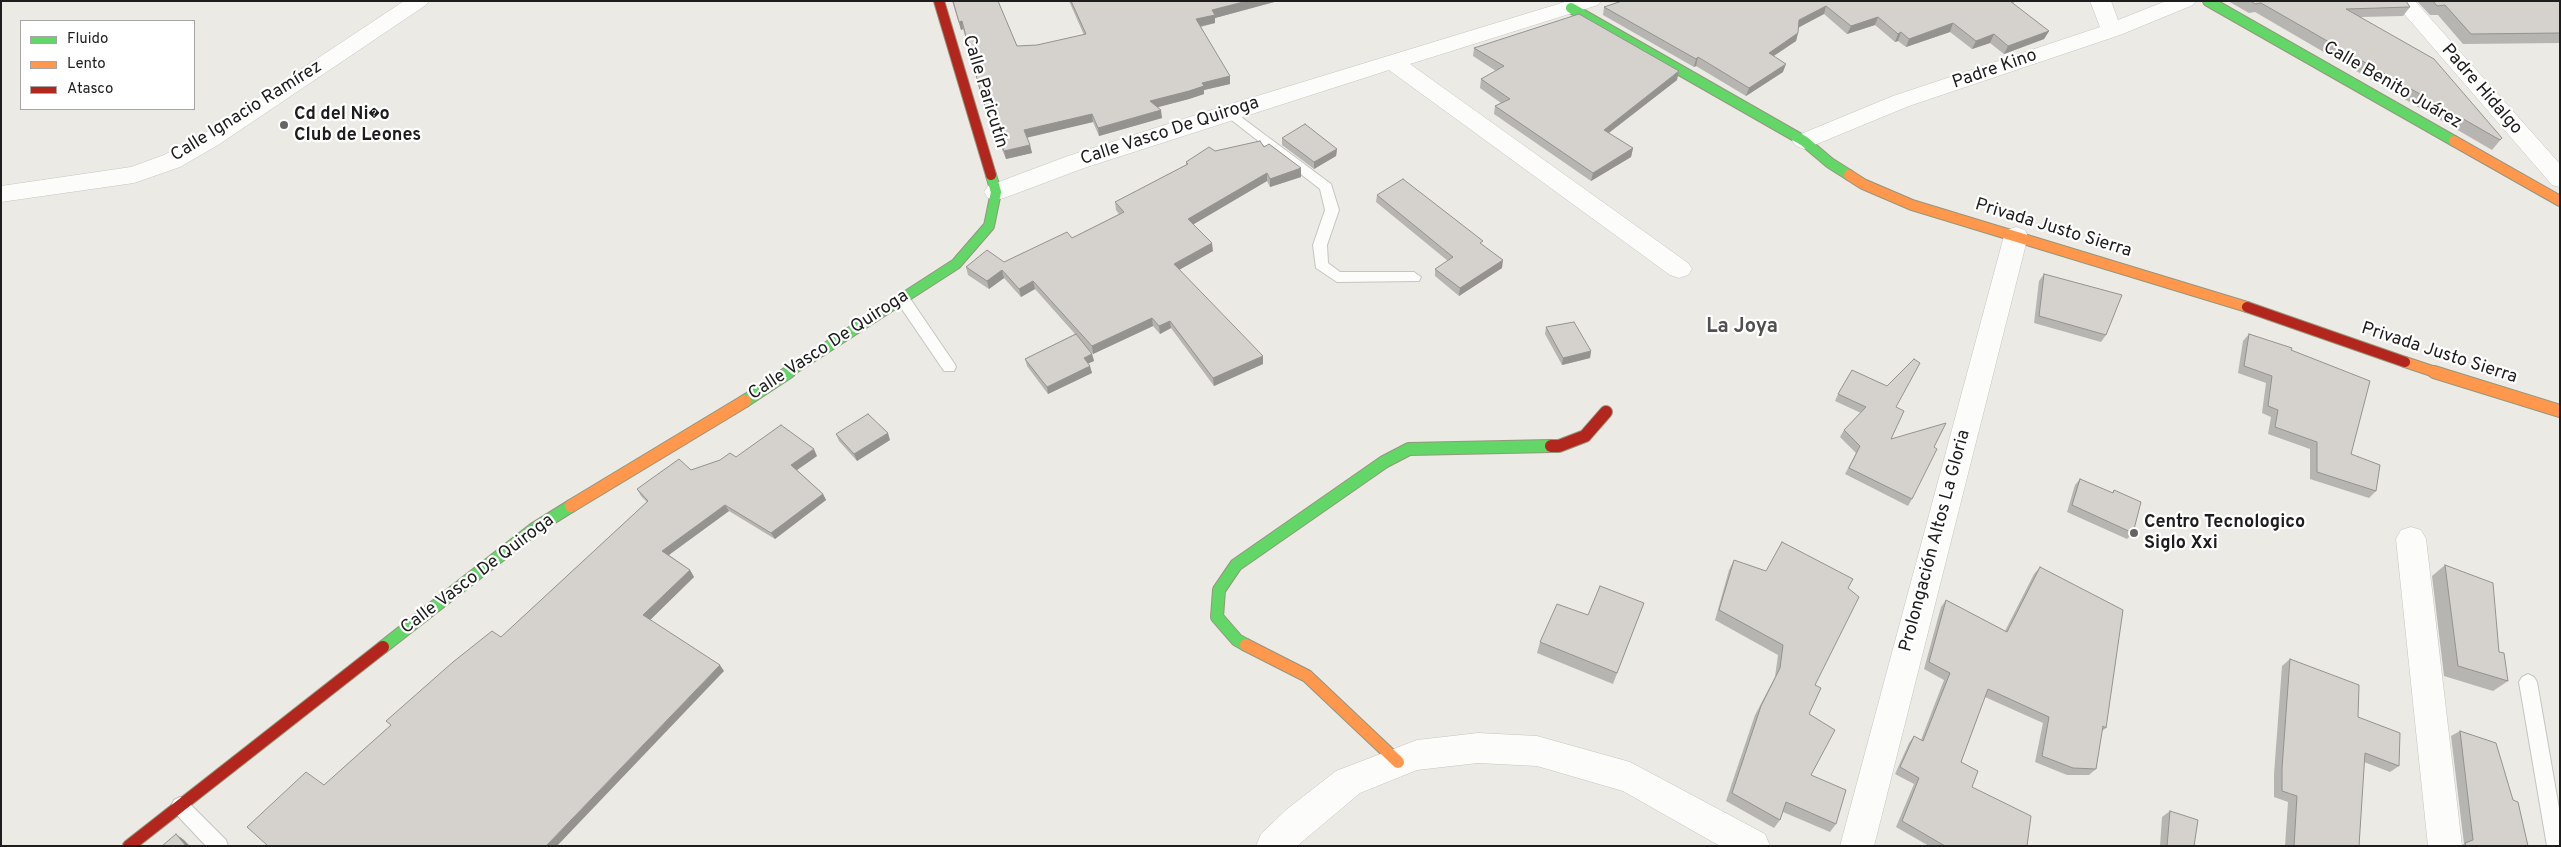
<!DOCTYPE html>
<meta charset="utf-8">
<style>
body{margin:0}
#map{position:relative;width:2561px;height:847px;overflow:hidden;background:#eceae5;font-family:Overpass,sans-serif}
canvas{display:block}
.frame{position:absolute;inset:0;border:2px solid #1d1d1d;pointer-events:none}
.legend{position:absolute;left:20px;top:20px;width:175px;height:90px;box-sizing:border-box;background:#fff;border:1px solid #a5a5a5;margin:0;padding:6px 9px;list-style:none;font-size:15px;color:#1d1d1d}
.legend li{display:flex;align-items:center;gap:10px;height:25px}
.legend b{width:25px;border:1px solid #a5a5a5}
</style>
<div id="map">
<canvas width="2561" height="847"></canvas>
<div class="frame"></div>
<ul class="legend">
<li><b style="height:6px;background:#63d668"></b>Fluido</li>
<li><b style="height:6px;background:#ff974d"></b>Lento</li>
<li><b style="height:6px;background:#b3261e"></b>Atasco</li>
</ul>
</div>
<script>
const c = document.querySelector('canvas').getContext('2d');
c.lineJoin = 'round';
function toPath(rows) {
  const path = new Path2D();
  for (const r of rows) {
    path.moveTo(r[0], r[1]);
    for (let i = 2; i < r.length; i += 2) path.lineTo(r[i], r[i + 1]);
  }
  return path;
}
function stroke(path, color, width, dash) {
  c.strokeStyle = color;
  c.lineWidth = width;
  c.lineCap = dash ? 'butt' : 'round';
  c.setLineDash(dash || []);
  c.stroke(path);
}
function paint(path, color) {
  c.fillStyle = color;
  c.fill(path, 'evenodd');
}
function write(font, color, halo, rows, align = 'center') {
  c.font = font + ' Overpass,sans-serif';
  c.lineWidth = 4.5;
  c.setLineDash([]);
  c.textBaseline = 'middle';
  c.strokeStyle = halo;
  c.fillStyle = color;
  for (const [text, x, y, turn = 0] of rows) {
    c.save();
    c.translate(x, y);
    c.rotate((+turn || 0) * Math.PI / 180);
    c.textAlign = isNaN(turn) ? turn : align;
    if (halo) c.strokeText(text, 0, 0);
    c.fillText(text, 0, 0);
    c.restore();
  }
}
const lane = toPath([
 [1229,108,1331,184,1339,210,1327,245,1328,263,1340,272,1414,272,1421,277,1419,281,1337,282,1316,268,1313,245,1325,210,1320,189,1225,115,1223,112,1225,109,1229,108],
 [902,293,907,294,954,363,956,367,954,371,944,371,897,302,895,298,897,294,902,293],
 [2528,674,2534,677,2537,682,2560,814,2560,846,2547,846,2519,682,2522,677,2528,674],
 [180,797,186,800,226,840,228,846,206,846,174,812,171,806,174,800,180,797]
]);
const street = toPath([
 [404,1,429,1,426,5,218,145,180,167,134,183,1,202,1,186,131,167,164,155,202,135,404,1],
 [1568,1,1601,1,1598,5,1410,64,1688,263,1692,269,1688,275,1679,278,1670,275,1389,70,1084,168,1004,198,996,200,988,198,984,192,988,186,1068,156,1221,107,1568,1],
 [2090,1,2111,1,2118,20,2166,1,2196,1,2193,5,2120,35,1909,106,1812,146,1804,149,1796,146,1792,141,1796,136,1893,96,2100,27,2090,1],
 [2393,1,2415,1,2560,164,2560,187,2552,185,2393,1],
 [2016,227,2025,230,2028,236,1874,846,1840,846,2004,236,2007,230,2016,227],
 [2411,527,2421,530,2426,539,2462,846,2428,846,2396,539,2401,530,2411,527],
 [1478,733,1537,736,1630,762,1765,834,1770,846,1720,846,1623,791,1537,766,1478,763,1417,770,1360,793,1297,846,1256,846,1261,834,1286,810,1336,771,1417,740,1478,733]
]);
const fastFar1 = toPath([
 [2208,1,2454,141],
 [1571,8,1804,141,1830,163,1849,175],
 [787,373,956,264,989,226,996,192,991,175]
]);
const fast = toPath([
 [745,401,789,372],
 [1246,645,1237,640,1217,617,1219,590,1236,565,1384,462,1409,449,1551,446],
 [383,647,534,529,571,506]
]);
const slowFar1 = toPath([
 [2454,141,2560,201],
 [1849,175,1863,184,1912,205,2247,307],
 [2405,362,2438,373]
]);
const slow = toPath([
 [2434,372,2560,411],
 [571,506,745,401],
 [1246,645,1307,676,1398,762]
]);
const jamFar1 = toPath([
 [939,1,991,175],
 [2247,307,2405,362]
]);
const jam = toPath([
 [1551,446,1559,446,1585,436,1606,412],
 [129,846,383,647]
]);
const wall = toPath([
 [952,1,998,1,1017,46,1037,45,1084,35,1069,1,1278,1,1215,18,1215,23,1201,27,1230,84,1204,90,1204,94,1189,99,1158,107,1162,118,1099,136,1093,122,1027,137,1030,145,1032,153,1006,159,985,109,963,29,961,30],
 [2015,1,2013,4,2049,31,2044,39,2004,54,1990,43,1972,49,1950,32,1906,47,1898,41,1895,42,1875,25,1847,34,1824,14,1798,27,1798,33,1796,41,1774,56,1783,72,1746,96,1696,66,1694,67,1603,15,1604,7],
 [2228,1,2406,1,2410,7,2403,16,2361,17,2502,138,2492,150,2255,12,2249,13],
 [2417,1,2560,1,2560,43,2463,44,2438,15,2430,15],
 [1474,48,1677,80,1609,133,1633,148,1631,157,1591,181,1494,114,1495,106,1501,103,1480,88,1481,79,1496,71,1473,56],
 [1282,138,1337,149,1336,156,1314,169,1282,145],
 [1264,147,1301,177,1270,187,1267,181,1193,224,1213,251,1179,270,1263,364,1214,386,1171,328,1160,334,1153,326,1093,354,1088,349,1092,354,1094,361,1088,363,1092,373,1048,394,1027,366,1025,359,1075,334,1035,289,1021,297,1004,278,989,289,968,275,966,267,1004,262,1072,238,1119,214,1116,210,1115,202,1186,165,1186,162,1215,151],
 [1377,195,1483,245,1502,268,1459,296,1435,276,1435,269,1448,261,1376,202],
 [2044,274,2106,335,2101,342,2034,323,2039,281],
 [1546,327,1591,351,1590,358,1562,365,1545,334],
 [2249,334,2291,350,2351,454,2376,491,2369,498,2310,479,2310,449,2268,434,2271,417,2262,413,2266,383,2238,373,2243,341],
 [1838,394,1896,407,1891,439,1912,499,1908,506,1845,474,1856,453,1840,437,1844,430,1861,413,1835,401],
 [836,434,890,440,857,461,839,441],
 [817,456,797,470,823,494,826,500,775,539,729,511,669,555,690,570,694,577,650,620,724,671,324,785,391,725,386,721,501,637,647,502,641,496,637,489,720,460,736,457],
 [2080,479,2112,493,2114,490,2133,533,2127,539,2067,512,2075,485],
 [1734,560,1766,571,1848,588,1815,685,1809,714,1811,775,1836,824,1830,832,1783,812,1780,820,1774,828,1726,801,1755,715,1775,677,1778,655,1715,620,1729,570],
 [2445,565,2499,652,2508,681,2493,691,2444,676,2432,576],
 [2040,567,2106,728,2102,731,2096,769,2089,775,2067,775,2035,762,2043,723,1985,697,1961,762,1972,787,2027,846,1929,846,1896,827,1914,784,1895,774,1909,743,1914,736,1921,740,1944,680,1924,669,1941,607,1946,600,2005,631,2034,574],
 [1644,603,1613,684,1537,653,1540,642,1588,615],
 [2290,659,2358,717,2399,766,2390,772,2364,762,2359,846,2285,846,2288,802,2274,797,2274,774,2282,666],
 [2460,731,2513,800,2528,846,2460,846,2464,844,2451,736],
 [2170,811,2194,846,2160,846,2162,817]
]);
const shadedWall = toPath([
 [1247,1,1278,1,1215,18,1215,23,1197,27,1196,19,1212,10],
 [1826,6,1824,14,1796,29,1799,20],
 [1878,17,1875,25,1847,34,1851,26],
 [962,21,963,29,961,30,959,22],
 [1953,23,1950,32,1906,47,1909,39],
 [2049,31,2044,39,2004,54,2008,46],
 [1901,32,1898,41,1895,42,1898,34],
 [1798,33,1796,41,1766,61,1769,53],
 [1994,34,1990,43,1972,49,1976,41],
 [1698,57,1696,66,1694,67,1696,59],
 [1786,64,1783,72,1746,96,1749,88],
 [1679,71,1677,80,1602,138,1604,130],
 [1230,76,1230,84,1204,90,1204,94,1189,99,1151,109,1150,101,1202,83],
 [1161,110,1162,118,1099,136,1098,128],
 [1092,114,1093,122,1026,138,1024,130],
 [1030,145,1032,153,1006,159,1004,151],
 [1633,148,1631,157,1591,181,1593,173],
 [1337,149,1336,156,1314,169,1314,162],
 [1301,168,1301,177,1270,187,1270,179],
 [1267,173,1267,181,1189,227,1188,219],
 [1212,243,1213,251,1175,272,1174,264],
 [1503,260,1502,268,1459,296,1460,288],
 [1002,270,1004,278,989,289,987,281],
 [1033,281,1035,289,1021,297,1019,289],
 [1152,318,1153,326,1093,354,1092,346],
 [1170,321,1171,328,1160,334,1159,326],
 [1591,351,1590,358,1562,365,1563,358],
 [1092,354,1094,361,1085,365,1084,358],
 [1263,356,1263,364,1214,386,1213,378],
 [1090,366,1092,373,1048,394,1047,387],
 [888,433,890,440,857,461,854,454],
 [814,449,817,456,794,472,791,465],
 [823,494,826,500,775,539,771,533],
 [725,505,729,511,666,557,662,551],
 [690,570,694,577,648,622,643,615],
 [720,665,724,671,557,846,546,846],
 [176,834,184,840,190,846,186,846]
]);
const building = toPath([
 [953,1,998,1,1017,46,1037,45,1086,34,1071,1,1247,1,1212,10,1215,15,1196,19,1230,76,1202,83,1204,86,1189,91,1150,101,1161,110,1098,128,1092,114,1024,130,1030,145,1004,151,983,101,962,21,959,22,953,1],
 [1622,1,2010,1,2049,31,2008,46,1994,34,1976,41,1953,23,1909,39,1901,32,1898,34,1878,17,1851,26,1826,6,1799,20,1798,33,1769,53,1786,64,1749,88,1698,57,1696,59,1604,7,1622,1],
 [2251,1,2406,1,2410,7,2346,9,2434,59,2502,138,2500,140,2261,3,2255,4,2251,1],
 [2433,1,2560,1,2560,33,2471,34,2445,5,2437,6,2433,1],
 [1579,14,1679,71,1604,130,1633,148,1593,173,1495,106,1510,99,1481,79,1504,66,1474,48,1579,14],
 [1305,124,1337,149,1314,162,1282,138,1305,124],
 [1260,141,1264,147,1269,144,1301,168,1270,179,1267,173,1188,219,1212,243,1174,264,1263,356,1213,378,1170,321,1159,326,1152,318,1092,346,1033,281,1019,289,1002,270,987,281,966,267,987,250,1004,262,1067,232,1072,238,1124,212,1115,202,1188,164,1186,162,1209,147,1215,151,1260,141],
 [1403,179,1483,241,1480,243,1503,260,1460,288,1435,269,1453,257,1377,195,1403,179],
 [2044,274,2122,295,2106,335,2039,316,2044,274],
 [1574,322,1591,351,1563,358,1546,327,1574,322],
 [1076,334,1092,354,1084,358,1090,366,1047,387,1025,359,1076,334],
 [2249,334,2292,348,2291,350,2370,381,2351,454,2380,465,2376,491,2317,472,2317,442,2275,427,2278,410,2268,406,2272,376,2244,366,2249,334],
 [1914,359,1920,363,1896,407,1904,411,1891,439,1946,423,1934,447,1937,449,1912,499,1849,468,1860,446,1844,430,1866,407,1838,394,1852,370,1887,386,1914,359],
 [868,414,888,433,854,454,836,434,868,414],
 [781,425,814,449,791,465,823,494,771,533,725,505,662,551,690,570,643,615,720,665,546,846,268,846,247,827,306,772,324,785,391,725,386,721,453,662,492,631,501,637,648,501,637,489,679,459,691,470,720,460,730,453,736,457,781,425],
 [2080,479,2113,493,2114,490,2141,502,2133,533,2072,505,2080,479],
 [1782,542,1853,579,1848,588,1859,597,1815,685,1821,688,1809,714,1835,730,1811,775,1846,790,1836,824,1786,802,1780,820,1732,793,1761,706,1780,668,1783,645,1719,610,1734,560,1766,571,1782,542],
 [2445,565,2493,583,2499,652,2504,653,2508,681,2458,666,2445,565],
 [2040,567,2123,610,2106,728,2103,726,2096,769,2073,768,2042,756,2049,717,1988,689,1961,762,1978,771,1972,787,2031,816,2027,846,1945,846,1902,821,1919,778,1900,767,1914,736,1923,741,1950,673,1929,662,1946,600,2007,632,2040,567],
 [1600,586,1644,603,1617,673,1540,642,1557,604,1588,615,1600,586],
 [2290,659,2359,685,2358,717,2400,733,2399,766,2365,753,2359,846,2294,846,2297,796,2282,791,2282,768,2290,659],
 [2460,731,2496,743,2513,800,2518,802,2528,846,2466,846,2465,843,2473,840,2460,731],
 [2170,811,2198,820,2194,846,2167,846,2170,811],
 [176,834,186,846,162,846,176,834]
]);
const markers = [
 [284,125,5,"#656563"],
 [2134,533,5,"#656563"]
];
const streetNames = [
 ["Padre Kino",1995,70,-19],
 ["Calle Benito Juárez",2392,86,30],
 ["Padre Hidalgo",2481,90,49],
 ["Calle Paricutín",984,92,73],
 ["Calle Ignacio Ramírez",247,112,-32],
 ["Calle Vasco De Quiroga",1170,132,-18],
 ["Privada Justo Sierra",2053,229,17],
 ["Calle Vasco De Quiroga",829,346,-33],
 ["Privada Justo Sierra",2439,354,18],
 ["Prolongación Altos La Gloria",1936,541,-75],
 ["Calle Vasco De Quiroga",478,575,-37]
];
const poiNames = [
 ["Cd del Ni�o",294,115],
 ["Club de Leones",294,136],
 ["Centro Tecnologico",2144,523],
 ["Siglo Xxi",2144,544]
];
const quarterNames = [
 ["La Joya",1742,328]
];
stroke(lane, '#c4c4c1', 2);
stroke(street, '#c4c4c1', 1);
stroke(fastFar1, '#94967c', 12);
stroke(fast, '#94967c', 14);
stroke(slowFar1, '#94967c', 12);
stroke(slow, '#94967c', 14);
stroke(jamFar1, '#94967c', 12);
stroke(jam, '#94967c', 14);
paint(lane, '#fcfcfb');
paint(street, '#fcfcfb');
stroke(fastFar1, '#63d668', 10);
stroke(fast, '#63d668', 12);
stroke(slowFar1, '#ff974d', 10);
stroke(slow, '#ff974d', 12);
stroke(jamFar1, '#b3261e', 10);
stroke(jam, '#b3261e', 12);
paint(wall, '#b7b5b1');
paint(shadedWall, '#959390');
paint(building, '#d5d2ce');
stroke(building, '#959390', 1);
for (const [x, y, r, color] of markers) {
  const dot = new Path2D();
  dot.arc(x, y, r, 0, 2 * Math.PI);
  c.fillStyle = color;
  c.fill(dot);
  stroke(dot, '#fff', 2);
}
write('18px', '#1d1d1d', '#fff', streetNames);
write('bold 18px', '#1d1d1d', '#fff', poiNames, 'left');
write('bold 20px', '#505050', '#fff', quarterNames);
</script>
